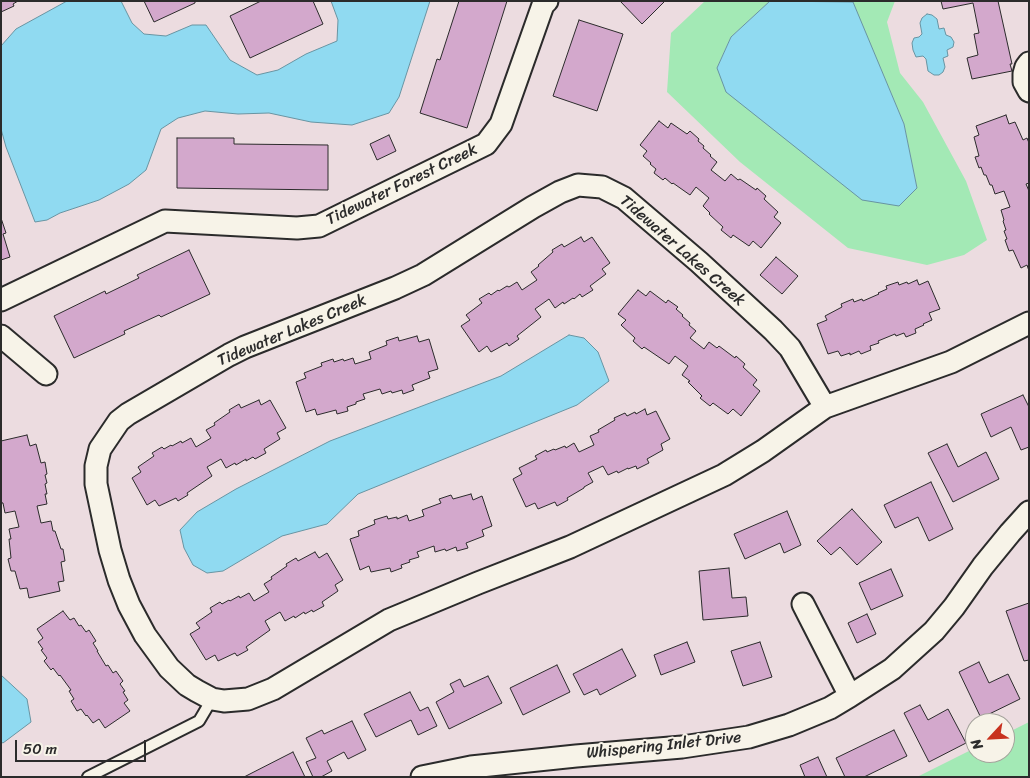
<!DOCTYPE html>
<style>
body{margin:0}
#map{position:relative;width:1030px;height:778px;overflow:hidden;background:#ecdce0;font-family:Sriracha,sans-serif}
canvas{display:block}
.frame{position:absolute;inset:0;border:2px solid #2b2b2b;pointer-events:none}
.north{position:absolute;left:965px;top:713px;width:50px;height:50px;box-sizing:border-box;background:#f7f3e8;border:1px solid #a5a39c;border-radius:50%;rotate:245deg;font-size:14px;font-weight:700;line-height:20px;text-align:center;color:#2b2b2b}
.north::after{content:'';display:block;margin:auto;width:18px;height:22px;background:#c8321e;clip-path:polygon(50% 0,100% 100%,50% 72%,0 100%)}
.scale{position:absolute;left:15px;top:740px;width:131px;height:22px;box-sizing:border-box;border:2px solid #2b2b2b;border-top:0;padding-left:6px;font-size:15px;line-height:18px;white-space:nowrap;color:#2b2b2b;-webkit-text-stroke:4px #f7f3e8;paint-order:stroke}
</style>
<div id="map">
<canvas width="1030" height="778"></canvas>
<div class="frame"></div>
<div class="north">N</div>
<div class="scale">50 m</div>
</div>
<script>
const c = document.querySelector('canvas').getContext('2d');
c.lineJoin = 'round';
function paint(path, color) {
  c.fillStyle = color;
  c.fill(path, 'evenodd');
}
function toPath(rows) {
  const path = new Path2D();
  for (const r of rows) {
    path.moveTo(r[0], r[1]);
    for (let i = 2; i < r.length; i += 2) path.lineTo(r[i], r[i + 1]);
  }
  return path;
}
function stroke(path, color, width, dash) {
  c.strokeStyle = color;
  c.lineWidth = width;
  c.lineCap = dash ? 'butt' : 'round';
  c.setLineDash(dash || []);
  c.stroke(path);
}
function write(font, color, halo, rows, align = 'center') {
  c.font = font + ' Sriracha,sans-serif';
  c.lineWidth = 4;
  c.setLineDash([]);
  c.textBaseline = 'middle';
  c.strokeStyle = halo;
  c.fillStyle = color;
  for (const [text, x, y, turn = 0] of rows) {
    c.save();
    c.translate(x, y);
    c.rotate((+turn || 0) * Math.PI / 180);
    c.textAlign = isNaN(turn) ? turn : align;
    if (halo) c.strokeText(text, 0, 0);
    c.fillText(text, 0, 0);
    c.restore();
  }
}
const green = toPath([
 [705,1,770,1,731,37,717,68,917,188,904,124,852,1,895,1,887,22,900,73,923,102,966,181,987,240,964,255,927,265,848,248,740,162,667,92,671,33],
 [1029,722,1029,777,917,777,975,748,975,753,1005,753,1005,734]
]);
const water = toPath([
 [67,1,121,1,132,23,144,34,166,36,192,25,206,25,230,60,257,75,278,70,306,54,337,41,338,20,331,1,430,1,399,97,389,113,352,125,311,122,269,113,238,114,205,111,178,118,161,129,146,170,129,184,99,200,60,213,47,220,35,222,6,147,1,129,1,46,16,29,67,1],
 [770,1,853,2,904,124,917,188,899,206,862,200,726,92,717,68,731,37,770,1],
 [927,14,932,15,937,19,939,29,944,28,946,35,951,37,954,42,953,47,947,50,948,56,943,58,945,67,943,72,939,75,934,75,928,71,926,59,923,56,916,57,913,50,912,43,914,38,919,37,922,34,920,23,922,18,927,14],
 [569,335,584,338,598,352,609,381,577,405,358,494,327,524,282,536,223,571,207,573,193,565,184,548,180,530,197,512,236,489,330,441,501,376,569,335],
 [1,675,27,699,31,722,3,743,1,742,1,675]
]);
const building = toPath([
 [1,1,18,1,13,4,14,6,1,12,1,1],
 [144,1,195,1,195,3,154,22,144,1],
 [261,1,313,1,323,24,250,58,230,16,261,1],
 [459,1,507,1,467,128,420,113,437,59,440,60,459,1],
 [620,1,665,1,642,24,620,1],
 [941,1,998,1,1012,64,1010,64,1012,71,972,79,967,58,978,55,974,34,979,33,973,3,943,9,941,1],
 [579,20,623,34,597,111,553,96,579,20],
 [1006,115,1009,124,1015,122,1023,140,1027,138,1029,143,1029,183,1026,184,1029,191,1029,271,1027,265,1021,268,1013,250,1009,251,1005,240,1007,239,1004,231,1006,230,1003,221,1004,220,1001,210,1010,207,1004,191,995,194,992,185,990,185,986,175,984,175,981,167,979,168,975,157,979,156,974,137,979,135,976,126,1006,115],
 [659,121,668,128,671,123,687,134,690,131,699,139,698,141,704,146,703,148,711,155,710,156,717,162,711,170,725,181,731,174,738,180,740,179,756,190,757,188,766,196,764,199,778,212,774,217,781,223,761,248,753,241,749,246,733,235,731,238,721,230,723,227,709,214,710,213,703,206,709,198,696,187,690,195,673,183,672,184,665,178,663,180,654,173,656,169,650,164,651,163,643,156,647,151,640,145,659,121],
 [389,135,396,151,377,160,370,144,389,135],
 [177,138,234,138,234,144,328,145,328,190,177,188,177,138],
 [1,218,6,233,3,234,10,257,1,260,1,218],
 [581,237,584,242,592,237,610,263,602,269,606,274,590,286,593,290,582,297,580,294,574,299,573,298,564,304,563,302,555,308,549,299,535,309,541,317,517,336,519,339,509,346,507,343,491,352,487,346,479,352,461,326,470,320,466,315,482,303,479,299,489,293,491,295,498,290,499,291,507,286,509,287,517,282,522,290,537,280,531,272,539,266,538,265,553,252,552,250,562,244,564,247,581,237],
 [189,250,210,294,161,317,159,315,124,331,125,334,74,358,54,316,105,291,106,294,139,278,137,275,189,250],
 [776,257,798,276,782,294,760,275,776,257],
 [917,280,919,285,928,281,940,309,929,313,932,320,923,324,924,325,915,329,916,333,906,337,904,333,896,336,895,334,878,341,879,343,870,346,871,350,861,354,859,351,850,355,850,353,841,356,838,351,828,354,817,324,827,320,825,316,842,307,841,304,853,299,854,302,862,299,863,301,879,294,878,293,887,289,886,286,898,282,899,285,907,282,908,284,917,280],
 [638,290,646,296,650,291,666,303,668,300,678,307,676,309,683,315,682,316,690,323,689,325,696,331,690,338,704,349,709,342,717,348,719,346,735,358,736,356,745,364,743,367,757,380,753,385,760,391,741,416,733,409,728,414,713,403,710,406,700,398,702,396,688,382,690,381,682,375,688,366,675,356,669,364,644,347,642,349,633,341,635,338,621,325,626,320,618,314,638,290],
 [417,336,419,342,429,339,438,369,428,372,430,378,412,385,414,390,403,394,402,390,392,393,391,391,382,394,380,389,363,394,365,399,356,402,356,404,347,407,348,411,337,414,336,410,317,415,315,409,306,412,296,382,306,378,304,373,322,366,321,363,333,359,334,362,343,359,344,361,353,358,355,364,371,359,369,352,387,345,386,341,398,337,399,341,417,336],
 [1023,395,1029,407,1029,447,1021,450,1011,427,991,437,981,414,1023,395],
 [259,400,261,405,270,400,286,428,277,433,280,439,264,449,266,453,255,459,253,457,246,461,246,459,236,465,235,463,226,468,221,459,207,467,212,476,187,493,188,495,178,501,176,498,159,506,155,500,147,505,132,478,141,472,138,467,154,456,152,453,162,447,164,449,171,445,172,446,181,441,182,443,191,438,196,447,211,438,206,430,215,425,214,423,230,412,229,410,239,404,241,408,259,400],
 [645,409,647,415,656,411,670,439,661,444,663,450,647,459,649,463,637,469,636,466,628,469,628,468,618,473,617,471,608,475,603,466,588,473,593,482,584,487,584,488,567,498,568,500,557,506,555,502,538,509,535,503,526,507,513,479,522,474,519,468,537,459,535,456,546,450,547,452,554,449,555,450,565,446,566,448,574,443,579,452,594,445,590,436,599,432,598,430,615,420,614,418,625,413,627,416,635,412,636,414,645,409],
 [27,435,30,446,36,444,41,463,45,462,47,474,45,475,47,483,45,484,47,494,45,494,47,504,37,506,41,523,51,521,53,531,55,531,61,549,63,549,65,561,61,562,64,581,58,582,60,591,29,598,27,588,20,589,15,571,11,571,8,559,11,558,9,539,11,539,9,529,19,527,15,511,5,513,3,503,2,503,1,500,1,441,27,435],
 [947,444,958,467,986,452,999,479,953,502,928,453,947,444],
 [931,482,953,529,929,541,918,517,895,528,884,505,931,482],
 [471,494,473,500,482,496,492,526,482,530,484,536,466,543,468,548,457,551,456,547,446,551,445,549,435,552,434,546,417,552,419,557,409,560,410,562,401,565,402,568,391,572,390,568,371,572,369,566,360,570,350,539,359,536,358,531,375,524,374,520,387,516,388,519,397,517,397,519,407,515,409,521,424,516,422,510,441,503,439,499,451,495,453,499,471,494],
 [852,509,882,542,857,565,840,547,831,555,817,541,852,509],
 [787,511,801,545,784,553,780,543,745,559,734,534,787,511],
 [315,552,319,558,327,553,343,580,335,585,338,591,322,602,324,606,313,612,312,610,305,614,304,612,295,618,294,616,285,621,280,612,265,621,270,630,246,647,248,650,237,656,235,653,218,661,215,655,206,660,190,634,200,628,196,623,212,612,210,608,220,602,222,604,229,600,230,601,239,596,240,598,249,593,254,601,269,592,264,584,272,579,271,577,287,566,286,564,296,558,298,561,315,552],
 [729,568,732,598,746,597,748,616,703,620,699,571,729,568],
 [891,569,903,596,871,610,859,583,891,569],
 [1029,603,1029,660,1024,661,1006,611,1029,603],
 [63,611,70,620,74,618,79,626,81,625,86,632,89,630,96,641,93,643,98,651,97,651,106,666,108,665,113,673,116,671,123,681,120,684,125,691,123,692,128,700,124,703,130,711,105,728,99,719,93,723,87,715,86,716,81,709,77,711,71,701,74,699,69,691,71,690,60,675,59,676,53,668,51,670,44,661,47,658,41,650,43,649,38,642,43,638,37,629,63,611],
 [867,614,876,634,857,643,848,623,867,614],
 [687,642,695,662,661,675,654,655,687,642],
 [760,642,772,677,743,686,731,651,760,642],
 [622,649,636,676,600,695,597,689,584,695,573,674,622,649],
 [979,662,989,683,1008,674,1020,699,981,718,959,672,979,662],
 [557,665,570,692,523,715,510,688,557,665],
 [488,676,502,703,449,729,436,702,454,692,450,684,460,679,464,687,488,676],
 [410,692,420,711,428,707,437,726,418,735,411,720,376,737,364,714,410,692],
 [920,705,928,720,948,709,966,743,929,762,904,713,920,705],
 [352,721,366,750,348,759,344,752,327,761,332,771,321,777,313,777,306,762,316,758,306,738,322,730,324,734,352,721],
 [894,730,907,756,864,777,845,777,836,758,894,730],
 [293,752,305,777,244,777,293,752],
 [818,757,827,777,805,777,800,765,818,757]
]);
const service = toPath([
 [88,777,199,721,212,699]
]);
const minor = toPath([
 [1029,63,1026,67,1024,74,1024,82,1029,91],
 [1,300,165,221,297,228,319,226,486,144,501,124,543,5,547,1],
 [1,336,46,374],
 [825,407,790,348,773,330,699,262,624,198,602,187,578,185,560,192,533,207,423,275,395,288,245,347,229,355,128,414,119,421,100,449,96,466,96,484,110,550,119,580,129,605,145,635,169,668,187,685,197,691,212,699,224,701,248,699,273,689,389,620,478,583,570,547,724,475,763,451,825,407,951,362,1029,323],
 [803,604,850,696],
 [422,777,471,767,576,756,682,747,749,737,789,725,830,708,850,696,892,669,934,631,954,607,983,566,1010,533,1029,512]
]);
const streetNames = [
 ["Tidewater Forest Creek",402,185,-26],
 ["Tidewater Lakes Creek",682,251,41],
 ["Tidewater Lakes Creek",292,331,-23],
 ["Whispering Inlet Drive",664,746,-6]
];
paint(green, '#a3e9b5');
paint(water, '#90daf1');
stroke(water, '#6894a2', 1);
paint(building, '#d3a8cc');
stroke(building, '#2b2b2b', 1);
stroke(service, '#2b2b2b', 14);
stroke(minor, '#2b2b2b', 25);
stroke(service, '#f7f3e8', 10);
stroke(minor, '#f7f3e8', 21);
write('16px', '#2b2b2b', '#f7f3e8', streetNames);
</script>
